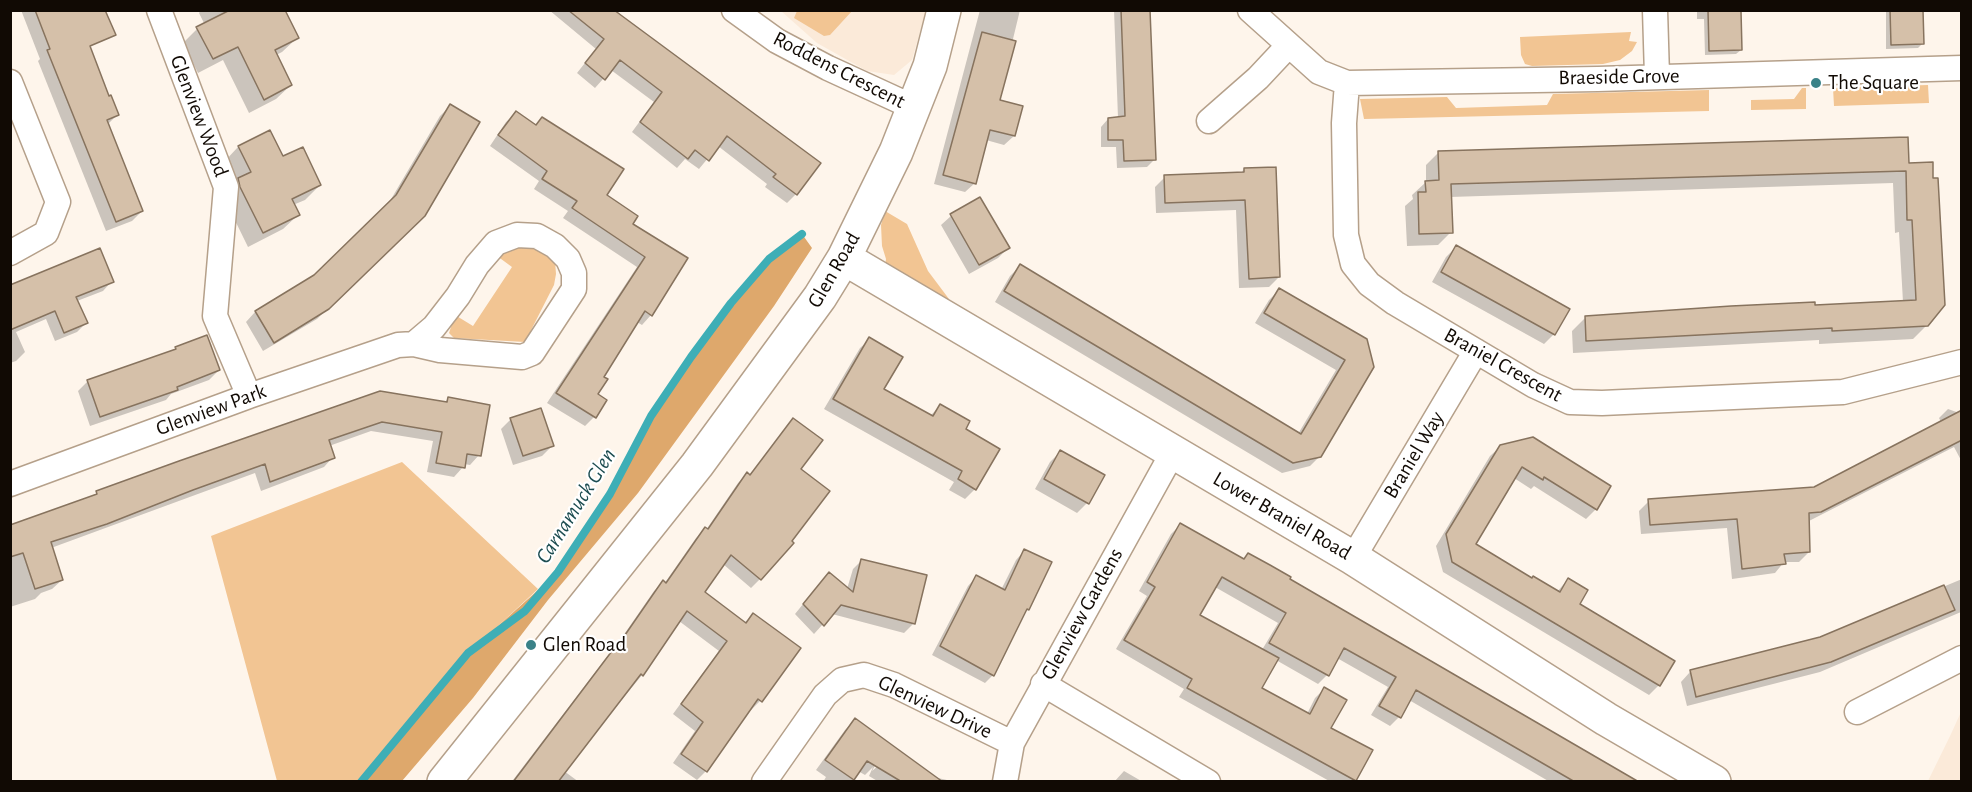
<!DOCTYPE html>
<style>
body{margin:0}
#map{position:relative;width:1972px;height:792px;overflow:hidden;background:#fef5eb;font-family:"Alegreya Sans",sans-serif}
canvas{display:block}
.frame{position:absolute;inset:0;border:12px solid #110a04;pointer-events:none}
</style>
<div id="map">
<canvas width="1972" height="792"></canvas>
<div class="frame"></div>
</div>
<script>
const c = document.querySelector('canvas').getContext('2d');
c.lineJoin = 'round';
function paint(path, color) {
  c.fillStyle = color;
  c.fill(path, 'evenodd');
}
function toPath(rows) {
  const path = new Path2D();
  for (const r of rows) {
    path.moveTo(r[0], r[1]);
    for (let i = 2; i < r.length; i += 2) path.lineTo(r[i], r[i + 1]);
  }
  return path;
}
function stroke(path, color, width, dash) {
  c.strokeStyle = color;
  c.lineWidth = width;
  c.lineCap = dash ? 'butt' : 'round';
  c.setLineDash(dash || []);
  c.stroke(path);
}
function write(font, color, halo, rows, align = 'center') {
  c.font = font + ' "Alegreya Sans",sans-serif';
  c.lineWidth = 4.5;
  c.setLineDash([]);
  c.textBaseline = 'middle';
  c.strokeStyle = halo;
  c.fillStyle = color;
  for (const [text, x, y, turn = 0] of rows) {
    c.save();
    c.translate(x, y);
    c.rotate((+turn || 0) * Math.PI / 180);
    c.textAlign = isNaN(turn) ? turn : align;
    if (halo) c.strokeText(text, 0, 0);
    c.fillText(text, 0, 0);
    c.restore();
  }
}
const built = toPath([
 [781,11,926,11,912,60,894,75,867,71,817,43],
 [1961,712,1961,781,1928,781,1951,734]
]);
const green = toPath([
 [797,11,797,10,852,11,830,35,824,36,794,18],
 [1631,32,1629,41,1637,42,1632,51,1620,60,1603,64,1532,66,1525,64,1521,55,1520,37],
 [1928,85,1929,103,1834,106,1833,88],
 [1802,88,1806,88,1806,109,1751,110,1751,100,1794,99],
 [1709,90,1709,111,1364,119,1360,99,1447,97,1456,108,1547,105,1553,94],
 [885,211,907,224,928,271,949,299,949,305,885,266,886,259,882,246,881,225],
 [525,244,546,252,555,261,556,274,554,285,525,342,454,338,449,333,455,315,473,326,512,267,497,256,498,253],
 [402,462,538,589,473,649,365,777,364,781,277,781,211,536]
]);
const forest = toPath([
 [802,234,812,248,774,306,638,493,548,600,473,698,402,781,364,781,364,777,468,653,558,572,610,494,649,420,691,357,766,263]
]);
const shadow = toPath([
 [21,10,65,10,117,115,107,125,142,211,132,221,106,231,38,61,40,59],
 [201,10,262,10,297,38,282,52,276,55,291,85,276,99,249,113,223,60,198,73,183,43,197,29,205,25,199,13],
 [549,10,616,10,796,194,787,203,765,187,767,184,718,146,699,169,685,159,677,168,632,132,654,102,611,70,595,88,577,73,596,49],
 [980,10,1020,10,998,101,1014,136,1004,145,986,140,975,183,965,192,934,184],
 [1114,10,1148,10,1155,159,1147,167,1117,168,1116,147,1101,147,1101,127,1108,119,1118,118],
 [1697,10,1735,10,1741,50,1736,54,1705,55,1704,19,1697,19],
 [1888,10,1922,10,1923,43,1918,48,1886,49,1886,12],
 [450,106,423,216,317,319,263,351,246,322,255,312,315,276,387,206,440,116],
 [516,113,605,195,631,224,686,258,651,315,642,325,637,322,602,378,596,395,594,417,585,426,547,403,637,267,563,218,568,211,534,189,539,181,490,146,506,122],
 [269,132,282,158,320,185,305,200,293,205,298,215,283,229,248,247,226,202,224,162,238,147],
 [1906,138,1927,325,1913,339,1819,344,1819,340,1573,353,1572,331,1585,318,1903,302,1899,232,1895,233,1893,183,1450,197,1451,232,1438,245,1407,246,1405,206,1413,199,1412,195,1426,182,1426,165,1439,152],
 [1244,169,1279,277,1269,287,1239,288,1236,210,1156,213,1155,187,1165,177,1240,174],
 [951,216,1008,248,998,258,969,274,941,225],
 [1456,247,1554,334,1544,344,1432,282,1446,257],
 [1020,266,1298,434,1336,370,1255,323,1269,300,1279,290,1365,340,1320,456,1310,466,1282,473,995,302,1010,276],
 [112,281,103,291,77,301,86,323,77,332,55,341,46,319,16,332,25,352,16,361,10,363,10,286],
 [870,339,882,390,930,416,940,406,964,430,975,489,965,499,949,490,954,482,824,409,860,348],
 [176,348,219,370,209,380,171,394,166,400,90,426,78,391,88,381,172,353],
 [448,399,479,455,470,465,464,464,463,467,454,477,427,472,433,441,371,431,329,446,333,457,324,467,261,491,255,473,51,548,62,580,52,589,41,593,35,599,10,607,10,527,92,497,97,493,444,403],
 [1948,409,1962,414,1962,462,1954,447,1807,522,1809,552,1799,562,1784,562,1775,573,1732,579,1727,528,1641,534,1639,511,1649,501,1814,488,1941,422,1939,418],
 [511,419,552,446,542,456,513,465,501,429],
 [793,420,799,470,760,579,751,588,723,564,703,593,744,623,753,615,798,648,760,701,751,710,749,709,706,771,697,780,673,763,695,731,673,714,719,651,679,621,642,675,564,771,579,782,513,780,606,658,614,649,654,591,663,582,664,584,696,538,705,529,706,530,738,483,747,474,749,476],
 [1501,446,1596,509,1586,519,1534,486,1531,489,1514,478,1474,544,1532,579,1557,592,1568,579,1578,605,1659,685,1649,695,1443,572,1436,546,1490,456],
 [1060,452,1087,503,1077,513,1035,489,1050,462],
 [1180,525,1243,560,1288,580,1636,782,1550,782,1409,700,1399,717,1390,726,1371,715,1388,687,1337,658,1327,675,1318,684,1276,660,1259,688,1307,714,1315,698,1324,689,1329,728,1354,780,1353,782,1331,782,1179,697,1184,689,1116,649,1147,596,1139,591,1171,534],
 [1215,587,1278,623,1262,650,1198,615],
 [1024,551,1028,609,1022,615,993,675,985,683,932,655,968,586,976,577,1001,590,1016,560],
 [862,560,926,576,913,624,904,633,832,614,814,634,795,614,820,583,847,589,853,569],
 [1962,579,1961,612,1820,672,1687,706,1681,682,1690,672,1821,638],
 [855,720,887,744,872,771,879,765,956,782,879,782,869,776,873,767,865,775,858,771,851,782,823,782,826,777,816,770,845,730],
 [1124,771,1143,782,1114,782]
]);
const stream = toPath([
 [361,782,468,653,525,611,558,572,610,494,651,416,691,357,731,303,769,259,802,234]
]);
const building = toPath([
 [35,10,105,10,116,35,90,46,109,96,111,95,119,115,107,120,143,211,116,222,47,50,50,49,35,10],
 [230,10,285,10,299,38,275,50,292,85,264,100,238,47,213,59,196,27,230,10],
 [568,10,614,10,821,163,797,195,773,177,776,174,727,136,709,161,695,150,688,159,640,122,662,92,620,60,605,80,585,63,604,39,568,10],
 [1121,10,1150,10,1156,160,1124,161,1123,140,1108,140,1108,118,1125,116,1121,10],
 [1890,10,1923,10,1924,44,1891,45,1890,10],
 [1708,11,1741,11,1742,50,1709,51,1708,11],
 [982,32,1016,41,1000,100,1023,106,1015,136,990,130,976,184,943,175,982,32],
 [450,104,480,122,425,216,329,309,274,343,255,311,314,275,396,195,450,104],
 [516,111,536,125,542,117,624,169,607,195,638,216,633,224,688,258,652,316,645,311,604,377,608,379,598,394,607,400,596,418,556,393,645,257,572,208,577,201,542,179,547,171,498,135,516,111],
 [270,130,283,156,303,147,321,185,292,199,300,215,263,233,240,187,238,178,251,172,238,146,270,130],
 [1908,137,1909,163,1933,162,1933,178,1938,178,1945,305,1928,326,1832,331,1832,328,1586,341,1585,316,1731,306,1815,302,1815,305,1916,300,1912,220,1907,220,1906,171,1451,184,1453,233,1419,234,1418,192,1426,192,1425,181,1439,180,1438,151,1908,137],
 [1276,167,1280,277,1249,279,1245,200,1165,203,1164,175,1244,172,1244,168,1276,167],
 [980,197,1010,248,979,265,950,214,980,197],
 [1456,245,1570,309,1555,335,1441,272,1456,245],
 [100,248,114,282,76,297,88,323,64,333,55,311,10,330,10,285,100,248],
 [1020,264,1301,434,1345,360,1264,313,1279,288,1367,339,1374,367,1321,457,1293,463,1004,291,1020,264],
 [207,335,220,370,177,387,178,390,100,417,87,380,176,349,175,347,207,335],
 [869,337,903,357,884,389,933,416,940,404,970,421,966,429,1000,449,976,490,958,479,962,471,833,399,869,337],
 [380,391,447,402,448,397,490,405,481,456,467,454,465,468,436,463,442,432,382,422,329,440,335,458,270,482,265,464,193,490,107,524,51,542,63,580,35,589,23,553,10,557,10,525,97,494,96,491,179,461,380,391],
 [541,408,554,446,523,456,510,418,541,408],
 [1962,410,1962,440,1821,512,1809,513,1810,552,1784,554,1786,564,1742,569,1737,519,1650,525,1648,499,1814,487,1962,410],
 [793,418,823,440,801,469,830,491,792,541,794,543,761,580,731,555,705,592,746,623,753,613,801,648,762,702,758,699,707,772,681,754,703,722,681,704,727,641,687,611,643,676,641,674,558,782,513,782,615,647,616,648,663,580,666,583,705,527,708,529,747,472,750,475,793,418],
 [1533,437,1611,486,1597,510,1544,477,1543,480,1522,467,1476,544,1532,578,1533,576,1560,592,1568,578,1588,590,1580,604,1675,661,1660,686,1452,562,1446,534,1500,445,1533,437],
 [1060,450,1105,475,1089,504,1044,479,1060,450],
 [1180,523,1244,559,1248,553,1270,565,1291,577,1290,579,1639,782,1575,782,1416,690,1401,718,1379,706,1396,677,1344,648,1329,676,1269,643,1286,613,1222,577,1200,615,1279,658,1262,688,1310,714,1324,687,1347,700,1331,728,1373,750,1356,781,1187,688,1192,679,1124,640,1155,587,1147,582,1180,523],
 [1024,549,1052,562,1029,610,1027,609,994,676,940,646,976,575,1005,590,1024,549],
 [861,559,927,575,915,624,841,605,824,626,803,604,829,572,853,592,861,559],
 [1944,585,1955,610,1831,662,1696,697,1690,670,1820,637,1944,585],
 [855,718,943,782,902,782,867,761,854,780,825,760,855,718]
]);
const street = toPath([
 [159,10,226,187,215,316,249,396],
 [734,10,777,41,828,68,915,108],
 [1250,10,1319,72,1347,83,1598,79,1962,68],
 [1655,10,1657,76],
 [10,82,58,202,46,233,10,253],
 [1347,83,1344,123,1346,235,1353,264,1369,284,1395,303,1533,385,1570,402,1602,403,1843,392,1962,362],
 [1209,121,1258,78,1288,46],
 [10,484,249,396,398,345,414,344,440,350,522,357,532,353,574,289,574,273,568,259,555,246,537,236,517,235,496,243,477,265,458,296,434,327,414,344],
 [1353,558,1476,351],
 [1043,684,1208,782],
 [1857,712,1962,658],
 [764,782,825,695,842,680,864,675,894,685,1012,743],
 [1005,782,1012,743,1173,452]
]);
const secondary = toPath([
 [844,258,1353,558,1606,719,1714,782],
 [444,782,697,465,820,297,844,258,896,152,930,66,944,10]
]);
const markers = [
 [1816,83,6,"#3a8288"],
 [531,645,6,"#3a8288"]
];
const streetNames = [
 ["Roddens Crescent",839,70,27],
 ["Braeside Grove",1619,77,-1],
 ["Glenview Wood",199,116,69],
 ["Glen Road",834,270,-60],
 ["Braniel Crescent",1503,365,29],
 ["Glenview Park",211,410,-20],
 ["Braniel Way",1414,455,-59],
 ["Lower Braniel Road",1282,516,30],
 ["Glenview Gardens",1082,614,-61],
 ["Glenview Drive",935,707,25]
];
const poiNames = [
 ["The Square",1828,83],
 ["Glen Road",543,645]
];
const waterNames = [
 ["Carnamuck Glen",576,506,-58]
];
paint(built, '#fbead9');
paint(green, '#f2c593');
paint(forest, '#dea86c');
paint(shadow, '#0003');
stroke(stream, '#3eaeb6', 8);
paint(building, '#d5c0a9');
stroke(building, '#87735e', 1.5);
stroke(street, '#b5a08a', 27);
stroke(secondary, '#b5a08a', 36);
stroke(street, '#fff', 24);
stroke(secondary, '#fff', 33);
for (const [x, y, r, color] of markers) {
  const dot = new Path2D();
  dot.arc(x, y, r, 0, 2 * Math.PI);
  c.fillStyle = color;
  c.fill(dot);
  stroke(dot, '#fff', 2);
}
write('21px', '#110a04', '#fff', streetNames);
write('21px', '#110a04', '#fff', poiNames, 'left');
write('italic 22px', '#1d4d51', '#fff', waterNames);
</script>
